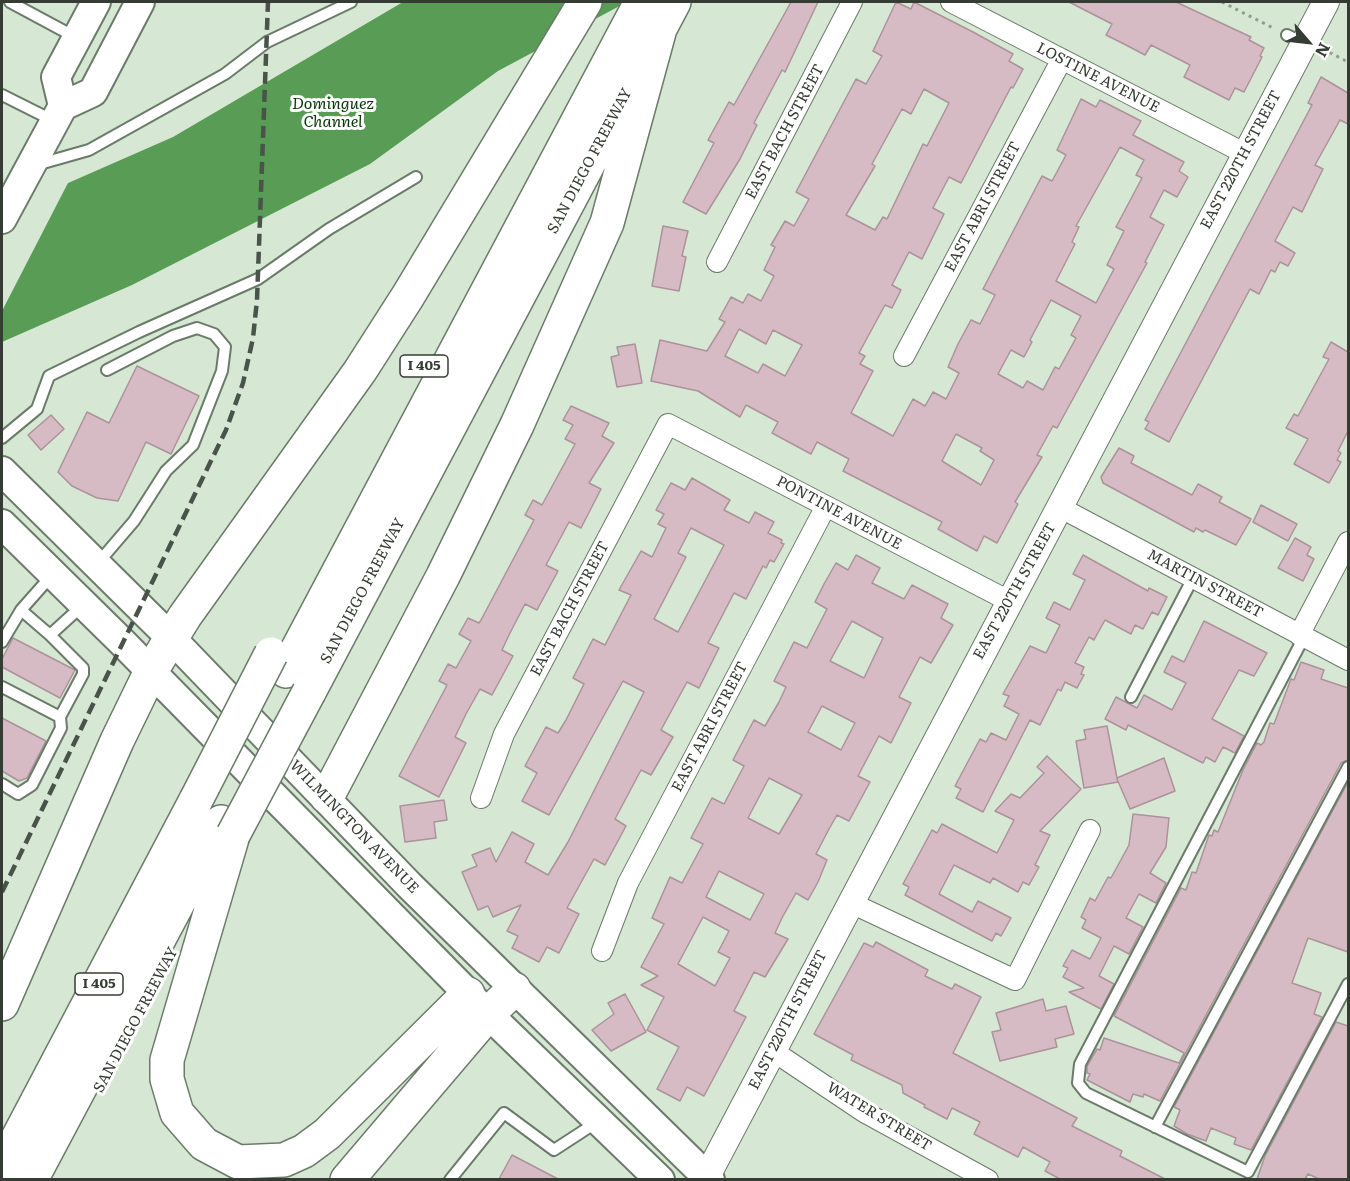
<!DOCTYPE html>
<style>
body{margin:0}
#map{position:relative;width:1350px;height:1181px;overflow:hidden;background:#d6e8d4;font-family:Literata,serif}
canvas{display:block}
.frame{position:absolute;inset:0;border:3px solid #343c34;pointer-events:none}
.north{position:absolute;left:1278px;top:12px;width:60px;height:60px;-webkit-text-stroke:4px #fff;paint-order:stroke;rotate:118deg;font-size:16px;font-weight:700;line-height:24px;text-align:center;color:#343c34}
.north::after{content:'';display:block;margin:auto;width:21px;height:27px;background:#343c34;clip-path:polygon(50% 0,100% 100%,50% 72%,0 100%)}
</style>
<div id="map">
<canvas width="1350" height="1181"></canvas>
<div class="frame"></div>
<div class="north">N</div>
</div>
<script>
const c = document.querySelector('canvas').getContext('2d');
c.lineJoin = 'round';
function paint(path, color) {
  c.fillStyle = color;
  c.fill(path, 'evenodd');
}
function toPath(rows) {
  const path = new Path2D();
  for (const r of rows) {
    path.moveTo(r[0], r[1]);
    for (let i = 2; i < r.length; i += 2) path.lineTo(r[i], r[i + 1]);
  }
  return path;
}
function stroke(path, color, width, dash) {
  c.strokeStyle = color;
  c.lineWidth = width;
  c.lineCap = dash ? 'butt' : 'round';
  c.setLineDash(dash || []);
  c.stroke(path);
}
function write(font, color, halo, rows, align = 'center') {
  c.font = font + ' Literata,serif';
  c.lineWidth = 6;
  c.setLineDash([]);
  c.textBaseline = 'middle';
  c.strokeStyle = halo;
  c.fillStyle = color;
  for (const [text, x, y, turn = 0] of rows) {
    c.save();
    c.translate(x, y);
    c.rotate((+turn || 0) * Math.PI / 180);
    c.textAlign = isNaN(turn) ? turn : align;
    if (halo) c.strokeText(text, 0, 0);
    c.fillText(text, 0, 0);
    c.restore();
  }
}
const water = toPath([
 [403,2,627,2,498,71,370,164,132,285,2,342,2,212,173,137]
]);
const pier = toPath([
 [70,179,2,311,2,209]
]);
const building = toPath([
 [791,2,818,2,785,72,782,70,754,123,757,125,740,159,706,214,683,202,714,143,708,140,729,102,734,105,791,2],
 [896,2,911,9,914,2,973,32,1013,54,1009,61,1023,69,1013,88,1011,87,961,183,949,177,933,208,944,214,922,259,909,252,892,285,901,290,892,308,885,305,859,353,865,356,860,364,873,371,851,413,893,436,913,399,925,406,933,392,946,399,959,373,948,367,958,344,971,320,980,324,995,295,983,289,1042,176,1052,181,1066,155,1057,150,1081,99,1096,107,1100,100,1141,121,1133,135,1184,162,1179,171,1188,177,1177,197,1164,190,1150,217,1164,225,1145,262,1147,263,1057,428,1053,426,1037,455,1042,457,1015,502,1018,504,997,543,984,536,977,551,938,529,942,522,843,471,849,459,817,442,811,454,772,433,778,422,746,405,740,417,698,391,651,381,660,340,707,351,725,322,719,319,731,297,743,303,748,294,761,301,774,276,764,270,775,247,771,245,785,221,794,226,809,199,796,192,856,79,866,84,882,56,873,51,896,2],
 [924,89,949,103,927,146,923,144,887,219,883,217,875,230,846,215,875,166,872,164,902,109,911,114,924,89],
 [1120,147,1144,160,1136,175,1142,178,1116,227,1124,231,1107,265,1114,269,1096,303,1056,281,1075,244,1072,242,1079,227,1076,226,1120,147],
 [1051,300,1081,316,1071,335,1076,338,1059,369,1055,367,1043,390,1027,381,1023,388,998,374,1011,350,1024,357,1032,342,1030,340,1051,300],
 [739,329,766,344,773,330,802,345,785,376,763,364,758,373,725,356,739,329],
 [956,434,982,448,980,451,994,460,981,485,942,461,956,434],
 [1069,2,1176,2,1251,37,1249,40,1264,48,1260,56,1262,57,1244,92,1235,88,1229,100,1184,77,1190,65,1151,45,1145,55,1124,44,1106,35,1112,24,1069,2],
 [1321,77,1348,93,1348,124,1340,120,1315,165,1323,169,1302,212,1293,207,1275,241,1295,253,1288,266,1280,262,1275,272,1271,270,1259,294,1250,289,1169,442,1145,429,1149,422,1145,420,1312,105,1308,103,1321,77],
 [663,226,688,231,682,256,686,257,679,291,652,286,663,226],
 [1331,342,1348,352,1348,431,1338,451,1341,453,1337,460,1341,462,1329,483,1294,464,1308,439,1286,428,1294,414,1298,416,1329,359,1323,357,1331,342],
 [635,344,642,383,617,387,611,357,619,355,617,347,635,344],
 [137,366,199,396,171,454,146,442,118,501,97,498,72,486,58,472,87,412,109,423,137,366],
 [571,406,609,423,602,436,614,443,589,483,601,489,581,528,569,522,546,565,558,571,537,610,525,604,509,635,502,650,513,656,492,695,480,689,466,714,455,737,466,743,439,797,399,776,445,689,447,685,439,681,448,664,456,668,471,641,459,634,468,618,479,623,481,620,534,520,525,515,533,500,542,505,575,444,565,439,573,425,563,420,571,406],
 [51,415,64,429,41,450,28,435,51,415],
 [1119,448,1134,456,1131,463,1192,495,1198,484,1222,497,1219,502,1251,519,1236,545,1205,530,1203,532,1196,528,1194,532,1103,483,1101,477,1119,448],
 [692,478,730,500,724,510,749,523,755,512,774,522,768,533,782,540,781,543,784,544,774,562,770,560,766,568,763,566,746,599,734,593,708,643,719,648,699,688,687,682,661,730,673,737,651,775,641,770,615,819,626,826,605,865,594,859,567,908,579,914,559,953,547,947,539,962,512,948,518,936,507,931,521,905,493,917,488,906,478,910,462,872,477,866,472,855,490,848,496,862,512,832,534,844,525,862,548,875,568,842,644,692,623,681,549,815,522,801,537,773,525,766,546,727,558,733,566,720,584,684,573,678,593,639,605,645,631,595,619,590,641,551,652,557,666,528,658,524,664,514,656,510,671,483,685,490,692,478],
 [691,528,724,545,678,632,654,619,686,557,678,553,691,528],
 [1261,505,1297,524,1288,541,1253,522,1261,505],
 [1295,538,1311,547,1307,555,1314,559,1303,581,1278,568,1295,538],
 [856,555,880,568,872,583,904,599,912,585,948,604,941,618,953,625,931,663,920,657,899,697,911,703,891,743,879,736,858,776,870,782,849,821,837,815,829,829,816,854,827,860,818,882,808,900,796,893,782,918,775,933,788,939,765,977,754,972,734,1011,746,1017,704,1096,687,1087,680,1101,657,1089,679,1047,647,1030,664,997,641,985,658,976,641,967,664,924,652,918,670,877,682,883,703,844,691,838,712,798,724,804,744,766,733,760,754,720,765,726,779,702,786,687,774,681,794,642,807,648,827,609,815,602,824,584,836,563,848,570,856,555],
 [852,621,883,638,864,678,830,661,852,621],
 [822,706,855,723,841,750,808,732,822,706],
 [769,778,802,795,779,834,748,818,769,778],
 [719,871,764,894,750,920,706,897,719,871],
 [703,917,729,931,718,952,730,958,715,986,678,964,703,917],
 [1083,555,1148,591,1149,588,1167,597,1158,615,1152,612,1143,629,1135,625,1131,634,1105,620,1094,640,1089,637,1075,663,1084,667,1081,674,1084,675,1077,688,1065,682,1061,691,1058,689,1040,725,1030,720,983,812,956,798,961,789,955,786,980,739,986,742,991,733,1006,740,1019,714,1004,706,1009,696,1003,694,1030,646,1046,653,1060,625,1046,618,1054,602,1070,610,1085,580,1073,574,1083,555],
 [1204,621,1267,653,1254,676,1239,670,1212,719,1244,736,1235,753,1223,747,1215,762,1206,757,1203,763,1128,725,1126,730,1105,719,1116,697,1137,708,1144,695,1172,710,1186,683,1164,672,1172,656,1184,662,1204,621],
 [13,638,75,670,60,698,2,667,2,659,13,638],
 [1301,662,1324,670,1321,679,1348,688,1348,760,1341,763,1160,1101,1144,1094,1143,1097,1133,1094,1130,1102,1087,1080,1090,1074,1087,1073,1087,1066,1097,1049,1100,1050,1104,1038,1179,1063,1184,1053,1114,1016,1181,888,1186,890,1192,872,1196,873,1209,835,1212,836,1214,830,1218,832,1243,770,1257,743,1261,745,1264,742,1270,723,1274,724,1291,679,1294,680,1301,662],
 [2,718,46,741,27,778,19,781,2,771,2,718],
 [1107,726,1117,778,1164,758,1175,791,1130,809,1117,779,1118,782,1084,788,1076,741,1086,739,1084,730,1107,726],
 [1047,756,1081,789,1040,831,1050,835,1035,865,1039,867,1029,885,1023,882,1018,892,993,878,990,883,954,865,939,894,972,912,978,901,1011,918,1001,936,996,933,992,941,905,895,909,887,903,884,932,830,937,833,942,824,997,853,1014,820,995,811,1011,794,1020,798,1044,773,1037,767,1047,756],
 [1348,782,1348,952,1308,938,1292,983,1321,993,1314,1014,1322,1017,1251,1150,1234,1144,1236,1138,1211,1128,1206,1141,1187,1134,1174,1126,1180,1110,1174,1107,1348,782],
 [444,800,447,820,434,822,436,838,405,842,400,806,444,800],
 [1133,814,1169,818,1166,847,1150,873,1166,883,1156,903,1139,894,1126,918,1143,927,1129,954,1114,946,1099,976,1114,984,1101,1009,1069,992,1084,988,1063,977,1068,968,1063,966,1072,950,1090,959,1101,938,1082,928,1086,920,1081,917,1090,898,1095,901,1108,877,1111,878,1129,845,1133,814],
 [876,942,928,970,925,976,952,989,955,984,981,997,953,1053,1077,1118,1072,1126,1122,1151,1120,1156,1165,1179,1060,1179,1045,1171,1050,1162,1023,1147,1018,1157,974,1134,980,1122,952,1108,947,1119,924,1107,925,1105,903,1093,902,1085,851,1060,853,1055,814,1034,864,943,873,947,876,942],
 [625,994,646,1032,611,1051,592,1030,614,1014,608,1003,625,994],
 [1043,999,1046,1011,1066,1006,1074,1034,1055,1039,1057,1047,1000,1061,992,1032,1001,1030,996,1013,1043,999],
 [1336,1022,1348,1026,1348,1179,1319,1179,1308,1174,1305,1179,1257,1179,1265,1156,1336,1022],
 [512,1155,558,1179,499,1179,512,1155]
]);
const path = toPath([
 [1222,2,1275,29],
 [1323,49,1348,62]
]);
const service = toPath([
 [10,2,77,38],
 [1287,35,1303,43],
 [2,95,54,121],
 [36,165,89,150,225,74,267,42,351,2],
 [2,438,37,409,49,376,139,332,258,279,329,229,416,177],
 [98,563,134,521,166,471,193,445,222,371,225,347,214,334,197,328,173,336,107,370],
 [21,610,50,635],
 [1304,637,1080,1064,1078,1083,1086,1093,1248,1172,1348,984],
 [2,642,21,610,52,575],
 [2,687,60,717,83,674,83,668,50,635,83,605],
 [1131,697,1193,578],
 [2,784,18,794,32,785,61,728,60,717],
 [1155,1127,1348,767],
 [450,1180,504,1113,554,1150,597,1122]
]);
const minor = toPath([
 [951,2,1244,153],
 [717,262,852,2],
 [904,356,1062,59],
 [1061,508,1348,660],
 [1299,635,1348,542],
 [481,798,504,734,668,424,1009,601],
 [849,902,1015,980,1090,830],
 [602,951,628,883,826,506],
 [773,1051,864,1112,988,1180]
]);
const tertiary = toPath([
 [705,1180,1326,2]
]);
const secondary = toPath([
 [63,106,56,77,96,2],
 [2,219,63,106,93,92,140,2],
 [2,471,171,638,410,886,710,1180],
 [2,524,123,643,488,1014,660,1180]
]);
const motorway = toPath([
 [286,671,641,2],
 [309,692,674,2],
 [327,797,443,576,517,425,607,223,661,25],
 [233,835,167,1060,167,1079,177,1113,204,1144,238,1162,284,1160,304,1151,327,1134,468,994],
 [2,1004,117,741,151,671,185,616,360,371,408,296,585,2],
 [2,1168,196,800],
 [31,1180,221,822],
 [347,1180,488,1014,514,989]
]);
const rail = toPath([
 [2,892,226,430,243,383,253,338,257,300,268,2]
]);
const motorwayBridge = toPath([
 [196,800,271,654],
 [233,835,309,692]
]);
const shields = [
 [424,366,48],
 [99,984,48]
];
const shieldNames = [
 ["I 405",424,366],
 ["I 405",99,984]
];
const streetNames = [
 ["LOSTINE AVENUE",1098,78,27],
 ["EAST BACH STREET",785,132,-62],
 ["EAST 220TH STREET",1241,160,-62],
 ["SAN DIEGO FREEWAY",590,161,-62],
 ["EAST ABRI STREET",983,207,-62],
 ["PONTINE AVENUE",839,513,28],
 ["MARTIN STREET",1205,584,28],
 ["SAN DIEGO FREEWAY",363,591,-62],
 ["EAST 220TH STREET",1015,591,-61],
 ["EAST BACH STREET",570,609,-62],
 ["EAST ABRI STREET",710,727,-62],
 ["WILMINGTON AVENUE",354,827,46],
 ["SAN DIEGO FREEWAY",136,1020,-62],
 ["EAST 220TH STREET",788,1020,-63],
 ["WATER STREET",879,1117,31]
];
const waterNames = [
 ["Dominguez",333,104],
 ["Channel",333,122]
];
paint(water, '#599c55');
paint(pier, '#d6e8d4');
paint(building, '#d7bbc4');
stroke(building, '#ac929b', 1.5);
stroke(service, '#6a7b69', 14);
stroke(minor, '#6a7b69', 22);
stroke(tertiary, '#6a7b69', 28);
stroke(secondary, '#6a7b69', 32);
stroke(motorway, '#6a7b69', 36);
stroke(path, '#909e8f', 3, [3, 4.5]);
stroke(service, '#fff', 10);
stroke(minor, '#fff', 20);
stroke(tertiary, '#fff', 26);
stroke(secondary, '#fff', 28);
stroke(motorway, '#fff', 33);
stroke(rail, '#495349', 4.5, [12, 6]);
stroke(motorwayBridge, '#6a7b69', 36, []);
stroke(motorwayBridge, '#fff', 33);
for (const [x, y, w] of shields) {
  const box = new Path2D();
  box.roundRect(x - w / 2, y - 11, w, 22, 4.5);
  c.fillStyle = '#fff';
  c.fill(box);
  stroke(box, '#343c34', 1.5);
}
write('bold 14px', '#343c34', null, shieldNames);
write('15px', '#343c34', '#fff', streetNames);
write('italic 16px', '#063705', '#fff', waterNames);
</script>
